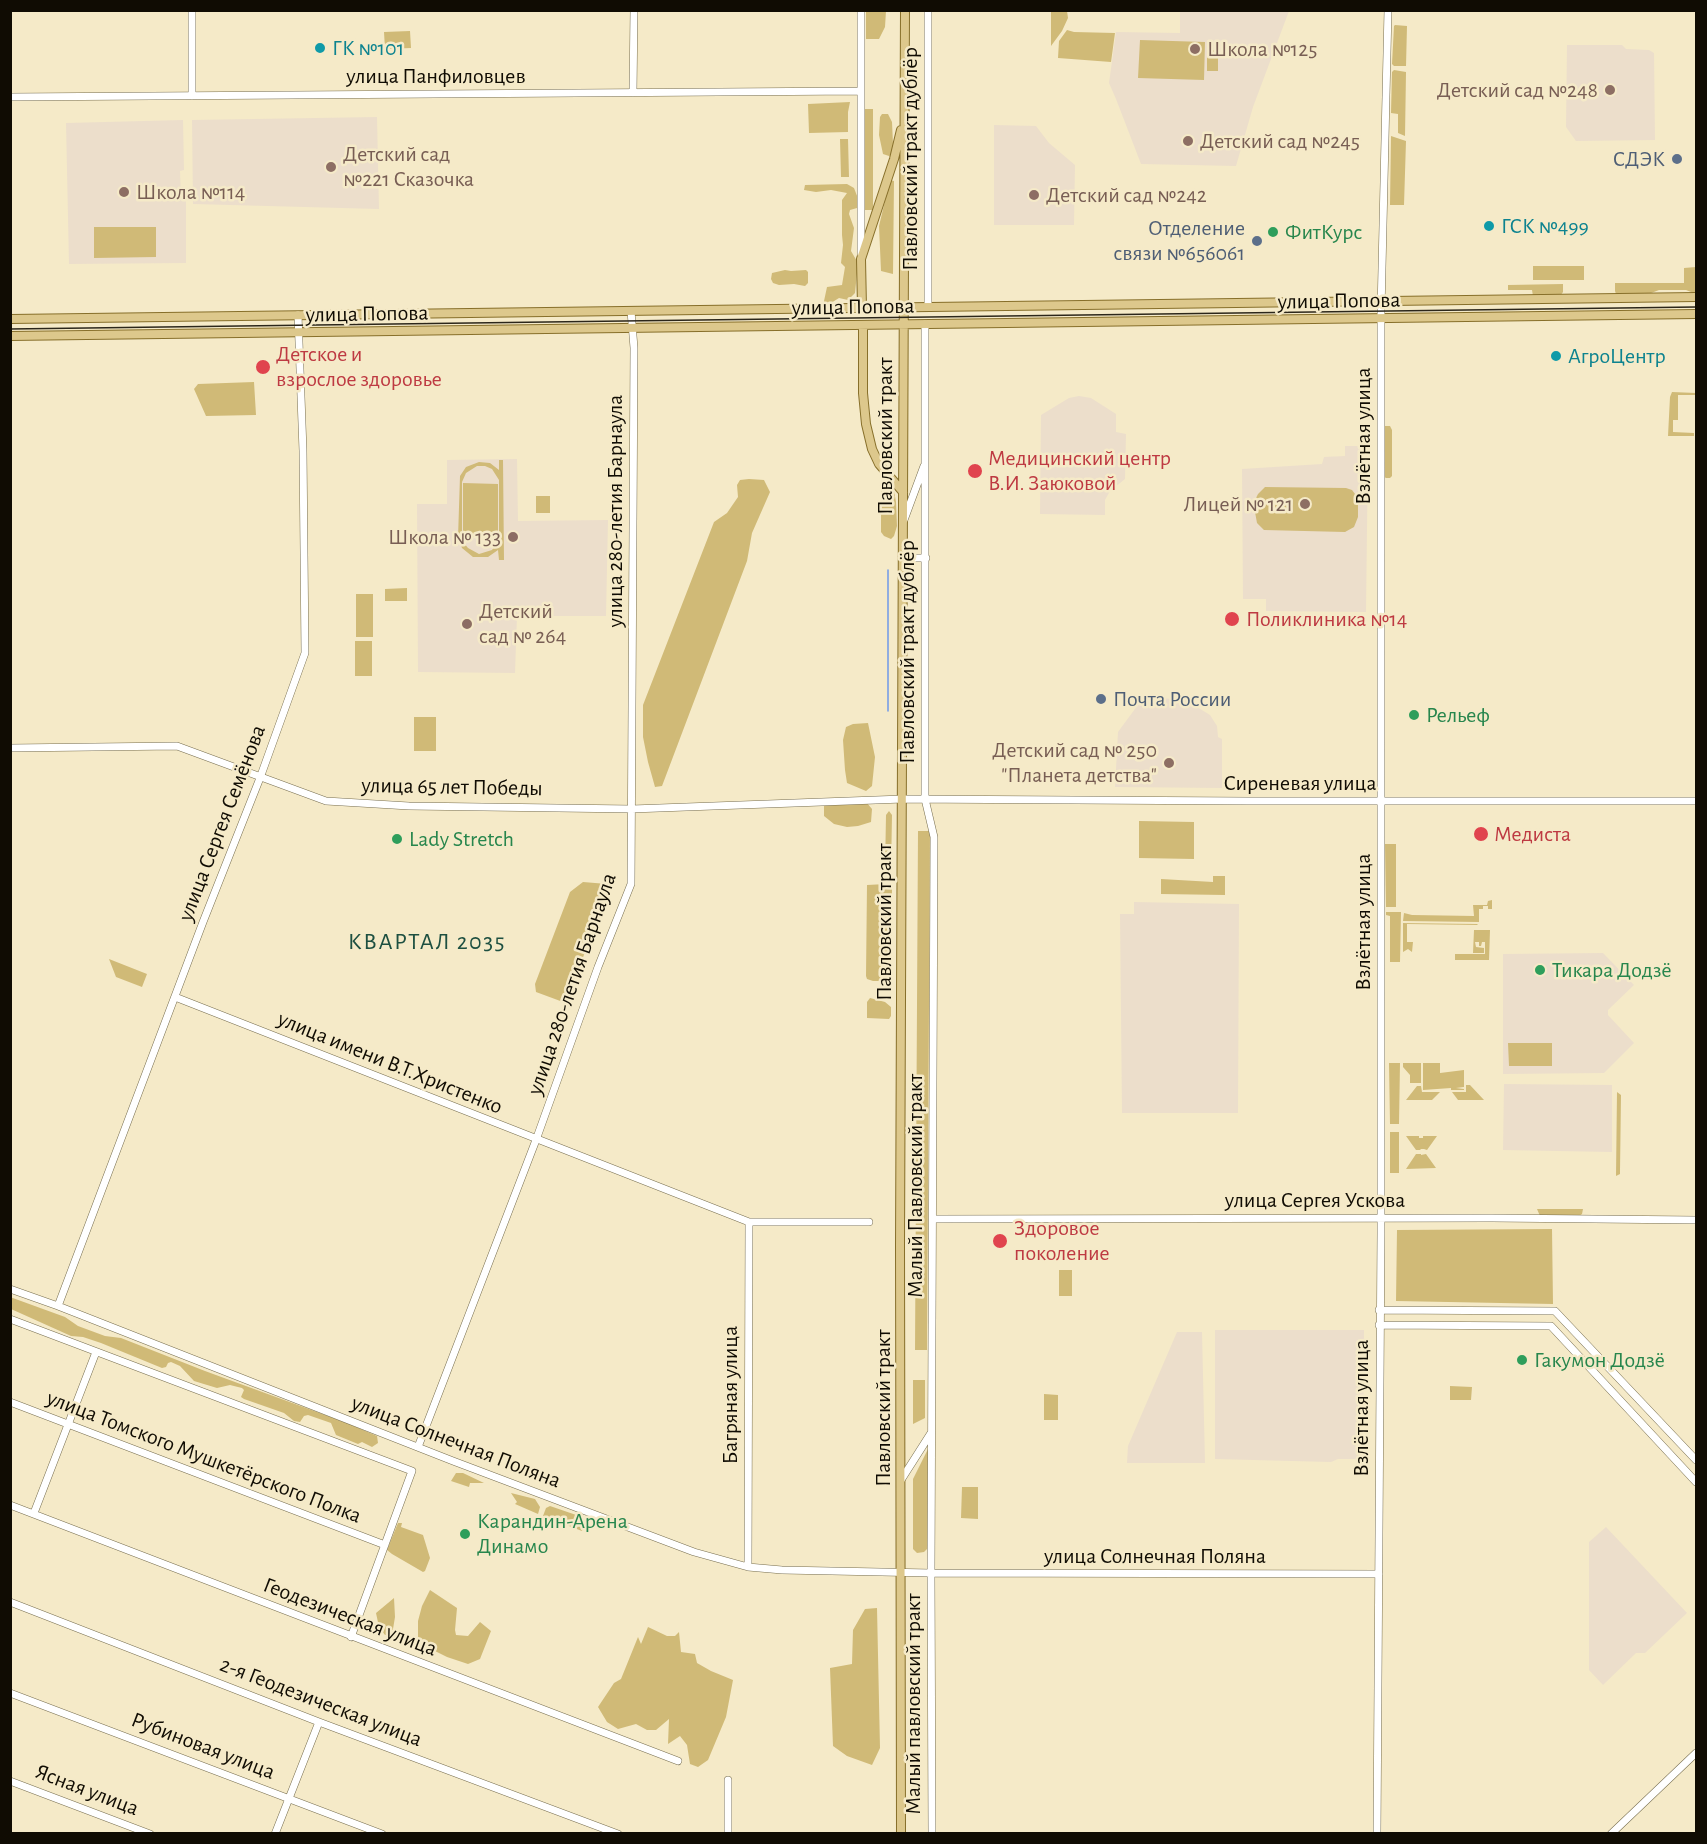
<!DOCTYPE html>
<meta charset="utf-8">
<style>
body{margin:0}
#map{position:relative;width:1707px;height:1844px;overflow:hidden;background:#f5eac8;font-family:"Alegreya Sans",sans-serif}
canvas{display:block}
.frame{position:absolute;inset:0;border:12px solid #100c03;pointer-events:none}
</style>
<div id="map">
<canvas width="1707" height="1844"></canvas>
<div class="frame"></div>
</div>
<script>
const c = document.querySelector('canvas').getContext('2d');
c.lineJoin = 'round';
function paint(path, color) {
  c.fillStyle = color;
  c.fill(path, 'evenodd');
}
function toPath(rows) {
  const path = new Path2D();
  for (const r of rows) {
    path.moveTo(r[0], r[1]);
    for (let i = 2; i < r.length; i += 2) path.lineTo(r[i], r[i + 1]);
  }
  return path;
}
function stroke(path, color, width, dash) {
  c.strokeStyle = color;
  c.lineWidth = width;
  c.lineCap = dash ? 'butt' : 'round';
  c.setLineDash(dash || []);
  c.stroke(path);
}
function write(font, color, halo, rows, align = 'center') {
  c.font = font + ' "Alegreya Sans",sans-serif';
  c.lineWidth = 5;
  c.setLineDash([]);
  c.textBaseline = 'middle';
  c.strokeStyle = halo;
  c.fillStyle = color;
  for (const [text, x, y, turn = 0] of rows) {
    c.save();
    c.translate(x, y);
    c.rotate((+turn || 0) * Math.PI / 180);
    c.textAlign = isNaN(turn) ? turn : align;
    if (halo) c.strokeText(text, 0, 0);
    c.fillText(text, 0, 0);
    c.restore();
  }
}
const education = toPath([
 [1180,11,1289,11,1253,107,1236,166,1141,164,1116,99,1109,83,1116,32,1180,33],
 [1567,45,1622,45,1626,49,1649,50,1654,53,1655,140,1576,141,1566,127],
 [377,117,379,209,193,204,192,120],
 [183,120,184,170,180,171,181,199,186,199,186,263,69,264,66,123],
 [994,125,1036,126,1049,143,1075,165,1074,225,994,225],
 [1079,396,1091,398,1116,414,1116,432,1126,434,1125,479,1110,491,1105,500,1105,515,1040,514,1041,415,1069,398],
 [1345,446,1368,446,1366,612,1266,611,1266,599,1243,599,1242,469,1322,464,1324,457,1345,456],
 [517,459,518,521,608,520,606,616,517,616,515,673,418,672,417,504,447,504,447,460],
 [1143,698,1184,699,1210,715,1217,726,1218,737,1222,739,1222,788,1115,787,1118,732],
 [1134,902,1239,904,1238,1113,1122,1113,1120,914,1134,914],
 [1603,953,1634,985,1608,1010,1608,1015,1634,1043,1604,1073,1503,1074,1503,954],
 [1504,1084,1612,1085,1612,1152,1503,1150],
 [1215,1330,1364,1330,1363,1459,1338,1459,1331,1462,1215,1459],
 [1177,1332,1202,1332,1205,1463,1127,1463,1128,1446],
 [1606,1527,1687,1613,1645,1653,1636,1653,1603,1685,1589,1670,1589,1542]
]);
const green = toPath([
 [866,11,886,11,885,27,879,39,866,39],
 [1051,11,1067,11,1068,18,1062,31,1051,46],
 [1395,25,1407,26,1406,66,1394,66,1392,64,1394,26],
 [1067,30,1074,32,1115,33,1111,62,1058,58,1059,41],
 [410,31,411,48,385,49,384,32],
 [1140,40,1205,42,1204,80,1138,78],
 [1207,50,1218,50,1218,71,1207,71],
 [1394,70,1406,72,1405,136,1398,133,1398,114,1391,113,1392,72],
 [850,102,848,112,848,132,809,133,808,104],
 [865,109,873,109,873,210,865,210],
 [882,114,888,114,892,122,893,144,891,155,889,156,883,154,879,135,880,117],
 [1391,136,1406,141,1404,205,1390,205],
 [840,139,848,139,849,177,841,177],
 [890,180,894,181,893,274,881,271,879,226],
 [847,184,854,188,859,201,857,208,850,210,849,214,854,228,851,251,858,263,855,293,848,300,839,298,831,303,825,303,824,301,827,287,842,285,845,267,841,263,843,245,842,235,842,200,847,193,831,190,816,192,804,190,805,185],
 [94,227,156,227,156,257,94,258],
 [1533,266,1584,266,1584,280,1533,280],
 [1696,267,1696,294,1686,290,1659,290,1646,295,1616,294,1615,291,1615,283,1684,283,1684,268],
 [785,270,791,271,806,270,808,272,808,283,805,286,794,284,779,285,773,283,771,279,772,273],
 [1563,284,1563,292,1560,296,1533,296,1532,290,1508,290,1508,285],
 [254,382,256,415,206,416,194,389,198,384],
 [1672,392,1696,393,1696,395,1678,395,1678,420,1673,420,1673,432,1694,433,1694,436,1668,436,1670,397],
 [1385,426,1390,426,1392,430,1392,476,1390,478,1386,478,1383,476,1383,430],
 [499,460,503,460,504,560,499,560,498,550,488,557,473,557,462,548,458,538,460,476,466,467,479,462,490,463,499,470],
 [477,466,485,466,492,469,499,480,499,539,492,550,479,554,468,548,463,542,462,537,462,482,466,473],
 [749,479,764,480,770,492,752,533,747,561,662,786,655,787,648,762,643,737,643,705,714,522,727,513,738,497,737,485,740,480],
 [886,482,894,491,896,502,897,526,894,536,891,539,884,536,881,532,881,493,882,487],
 [463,483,498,484,498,537,463,537],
 [1265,487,1346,488,1352,490,1355,494,1358,501,1358,517,1354,527,1345,532,1264,530,1257,523,1255,512,1256,498,1258,494],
 [536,496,550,496,550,513,536,513],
 [407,588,407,601,385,601,385,589],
 [356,594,373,594,373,637,356,637],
 [355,641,372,641,372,676,355,676],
 [414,717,436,717,436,751,414,751],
 [868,723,875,757,872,786,866,791,847,783,845,770,843,740,846,727,853,724],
 [867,803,872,809,871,822,858,826,847,827,834,824,824,816,824,805],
 [889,811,892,815,891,870,888,874,885,870,886,815],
 [1139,821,1194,822,1194,859,1139,858],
 [918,831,930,831,927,1350,915,1350],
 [1385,844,1396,844,1396,907,1386,907],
 [1213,876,1225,876,1225,895,1161,894,1161,879,1213,882],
 [583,882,607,884,610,888,566,1001,563,1002,536,992,535,984,570,892],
 [867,885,886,884,890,885,892,888,891,969,889,978,885,981,873,981,867,979,866,976],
 [1492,900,1492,909,1488,909,1488,906,1483,906,1483,909,1479,909,1479,922,1403,921,1404,913,1412,915,1474,916,1473,905,1487,905,1488,901],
 [1386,912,1401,912,1400,962,1390,962,1390,916,1386,915],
 [1403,923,1477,924,1478,925,1407,924,1407,942,1413,942,1412,952,1408,949,1403,952],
 [1474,930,1490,930,1489,960,1455,960,1455,954,1485,954,1485,942,1482,942,1481,946,1479,946,1479,942,1475,942,1476,947,1484,948,1484,953,1473,953],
 [109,959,147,974,142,987,116,977],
 [870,998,885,1002,891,1007,891,1016,889,1019,867,1018,867,1002],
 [1508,1043,1552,1043,1552,1066,1509,1066],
 [1389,1063,1400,1063,1399,1124,1390,1124],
 [1403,1063,1421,1063,1421,1083,1410,1083,1410,1075,1403,1067],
 [1423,1063,1440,1063,1440,1073,1464,1070,1464,1087,1456,1088,1464,1089,1464,1090,1451,1090,1451,1088,1423,1090],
 [1466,1085,1470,1085,1484,1100,1458,1100,1452,1092,1466,1092],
 [1417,1086,1421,1086,1422,1092,1440,1092,1432,1100,1406,1100],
 [1617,1092,1621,1095,1620,1171,1620,1174,1616,1176],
 [1390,1132,1399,1132,1399,1173,1390,1173],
 [1406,1136,1419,1136,1419,1138,1423,1138,1423,1136,1437,1136,1427,1150,1424,1149,1421,1149,1420,1150,1416,1150],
 [1416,1154,1421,1154,1421,1155,1426,1154,1436,1168,1406,1169],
 [1537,1209,1583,1209,1582,1214,1579,1216,1540,1216],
 [1552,1229,1553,1304,1396,1301,1397,1230],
 [1059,1270,1072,1270,1072,1296,1059,1296],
 [10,1297,65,1317,78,1326,105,1336,121,1338,205,1371,347,1423,377,1436,378,1443,372,1447,362,1442,358,1444,336,1435,331,1423,308,1415,304,1416,300,1422,294,1421,284,1413,244,1399,241,1397,244,1390,242,1388,230,1385,217,1388,194,1381,180,1366,171,1362,168,1363,166,1367,162,1368,101,1343,83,1337,71,1336,11,1309],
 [913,1380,925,1380,925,1418,913,1424],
 [1450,1386,1472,1387,1471,1400,1450,1400],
 [1044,1394,1058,1395,1058,1420,1044,1420],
 [928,1449,928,1548,924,1552,917,1553,913,1549,913,1479],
 [456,1473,463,1473,484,1483,470,1483,469,1487,451,1481],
 [962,1487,978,1487,978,1519,961,1518],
 [511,1493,535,1499,540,1507,538,1514,515,1504,517,1502],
 [550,1506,582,1517,585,1524,582,1531,543,1516,546,1508],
 [398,1523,402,1523,401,1527,423,1535,430,1558,425,1571,423,1572,392,1554,387,1550],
 [430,1590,457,1608,455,1630,456,1635,468,1636,480,1622,491,1631,480,1659,468,1664,447,1657,431,1649,418,1637,418,1621,422,1606],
 [394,1598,395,1617,392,1635,385,1635,379,1627,376,1613],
 [877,1608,880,1748,872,1765,847,1756,833,1746,830,1668,852,1664,853,1630,865,1609],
 [648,1627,667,1636,675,1636,679,1632,681,1652,695,1654,697,1663,711,1671,733,1680,726,1717,708,1760,698,1767,690,1764,687,1745,680,1736,668,1744,669,1719,656,1730,647,1730,636,1724,618,1729,607,1722,598,1707,614,1683,621,1679,638,1637,641,1644]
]);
const stream = toPath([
 [888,711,888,570]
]);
const minor = toPath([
 [861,10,861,254],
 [633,93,634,10],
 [192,96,192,10],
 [10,97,861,91],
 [928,307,928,10],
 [925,324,925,799,934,837,931,1573,932,1834],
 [904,520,924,466],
 [903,558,926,558],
 [10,748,177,746,326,801,409,806,632,809,903,799,1247,801,1696,801],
 [175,997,749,1222,869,1222],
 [933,1219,1492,1218,1696,1220],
 [10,1289,58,1306,453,1461,694,1552,748,1567,782,1570,931,1573,1379,1574],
 [58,1306,203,922,260,778,305,653,303,451,298,315],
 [1379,1310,1555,1311,1696,1460],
 [10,1319,412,1471,351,1637],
 [1379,1325,1551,1326,1696,1482],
 [10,1402,385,1545],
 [418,1447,536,1140,598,967,631,884,634,348,631,311],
 [901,1480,931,1433],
 [10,1505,678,1761],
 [34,1513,96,1352],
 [748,1567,749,1222],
 [10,1602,319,1722,618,1834],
 [10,1693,382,1834],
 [728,1780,728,1834],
 [10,1781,150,1834],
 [275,1834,319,1722],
 [1377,1834,1381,1233,1381,311,1388,10],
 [1611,1834,1696,1753]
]);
const major = toPath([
 [862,307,861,259,894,159,901,130],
 [10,319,1696,297],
 [863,325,863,393,866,424,872,449,879,464,903,492],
 [10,336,1696,314],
 [901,1834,900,1244,905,10]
]);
const tram = toPath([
 [10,329,1696,307]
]);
const markers = [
 [320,48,6,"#0f9aa8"],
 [1195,49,6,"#8d6e63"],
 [1610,90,6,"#8d6e63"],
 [1188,141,6,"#8d6e63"],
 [1677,159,6,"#5c6f8a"],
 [331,167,6,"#8d6e63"],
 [124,192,6,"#8d6e63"],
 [1034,195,6,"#8d6e63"],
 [1489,226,6,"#0f9aa8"],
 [1273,232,6,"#2e9e5b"],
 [1257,241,6,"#5c6f8a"],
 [1556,356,6,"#0f9aa8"],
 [263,367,8,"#e0444e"],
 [975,471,8,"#e0444e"],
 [1305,504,6,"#8d6e63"],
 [513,537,6,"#8d6e63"],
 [1232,619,8,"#e0444e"],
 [467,624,6,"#8d6e63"],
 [1101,699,6,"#5c6f8a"],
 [1414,715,6,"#2e9e5b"],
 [1169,763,6,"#8d6e63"],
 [1481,834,8,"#e0444e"],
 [397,839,6,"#2e9e5b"],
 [1540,970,6,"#2e9e5b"],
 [1000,1241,8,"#e0444e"],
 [1522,1360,6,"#2e9e5b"],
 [465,1534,6,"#2e9e5b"]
];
const cultureNames = [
 ["ГК №101",332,48],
 ["ГСК №499",1501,226],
 ["АгроЦентр",1568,356]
];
const educationNames = [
 ["Школа №125",1207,49],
 ["Детский сад №248",1598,90,"right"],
 ["Детский сад №245",1200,141],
 ["Детский сад",343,154],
 ["№221 Сказочка",343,179],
 ["Школа №114",136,192],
 ["Детский сад №242",1046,195],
 ["Лицей № 121",1293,504,"right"],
 ["Школа № 133",501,537,"right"],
 ["Детский",479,611],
 ["сад № 264",479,636],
 ["Детский сад № 250",1157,750,"right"],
 ["\"Планета детства\"",1157,775,"right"]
];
const streetNames = [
 ["улица Панфиловцев",436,76],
 ["Павловский тракт дублёр",910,159,-90],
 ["улица Попова",1339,301,-1],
 ["улица Попова",853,307,-1],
 ["улица Попова",367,314,-1],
 ["Павловский тракт",885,436,-90],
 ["Взлётная улица",1363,436,-90],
 ["улица 280-летия Барнаула",615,511,-90],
 ["Павловский тракт дублёр",907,652,-90],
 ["Сиреневая улица",1300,783],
 ["улица 65 лет Победы",452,787,1],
 ["улица Сергея Семёнова",222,823,-69],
 ["Павловский тракт",884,922,-90],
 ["Взлётная улица",1363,922,-90],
 ["улица 280-летия Барнаула",572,984,-71],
 ["улица имени В.Т.Христенко",390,1063,22],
 ["Малый Павловский тракт",915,1186,-90],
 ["улица Сергея Ускова",1315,1200],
 ["Багряная улица",730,1395,-90],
 ["Павловский тракт",883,1408,-90],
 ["Взлётная улица",1361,1408,-90],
 ["улица Солнечная Поляна",456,1442,21],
 ["улица Томского Мушкетёрского Полка",204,1457,21],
 ["улица Солнечная Поляна",1155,1556],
 ["Геодезическая улица",350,1617,21],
 ["2-я Геодезическая улица",321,1702,21],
 ["Малый павловский тракт",913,1704,-90],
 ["Рубиновая улица",203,1746,21],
 ["Ясная улица",87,1790,21]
];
const serviceNames = [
 ["СДЭК",1665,159],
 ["Отделение",1245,228],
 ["связи №656061",1245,253],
 ["Почта России",1113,699,"left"]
];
const leisureNames = [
 ["ФитКурс",1285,232],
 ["Рельеф",1426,715],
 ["Lady Stretch",409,839],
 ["Тикара Додзё",1552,970],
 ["Гакумон Додзё",1534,1360],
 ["Карандин-Арена",477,1521],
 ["Динамо",477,1546]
];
const healthNames = [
 ["Детское и",276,354],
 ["взрослое здоровье",276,379],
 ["Медицинский центр",988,458],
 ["В.И. Заюковой",988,483],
 ["Поликлиника №14",1246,619],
 ["Медиста",1494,834],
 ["Здоровое",1014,1228],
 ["поколение",1014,1253]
];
const neighbourhoodNames = [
 ["КВАРТАЛ 2035",427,942]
];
paint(education, '#ecdecb');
paint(green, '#d0ba77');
stroke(stream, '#6e98e9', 1.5);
stroke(minor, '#786f50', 8);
stroke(major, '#876f2a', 10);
stroke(minor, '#fff', 7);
stroke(major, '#ddc88c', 8);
stroke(tram, '#2b261a', 1.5);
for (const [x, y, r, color] of markers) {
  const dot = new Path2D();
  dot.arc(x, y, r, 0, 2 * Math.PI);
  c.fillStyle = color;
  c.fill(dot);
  stroke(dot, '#f5eac8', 2);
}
write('22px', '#0d838f', '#f5eac8', cultureNames, 'left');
write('22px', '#785e54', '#f5eac8', educationNames, 'left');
write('22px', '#100c03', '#f5eac8', streetNames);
write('22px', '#4e5e75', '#f5eac8', serviceNames, 'right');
write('22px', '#27864d', '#f5eac8', leisureNames, 'left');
write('22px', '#be3a42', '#f5eac8', healthNames, 'left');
c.letterSpacing = '1.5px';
write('24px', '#1e5041', '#f5eac8', neighbourhoodNames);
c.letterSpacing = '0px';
</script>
